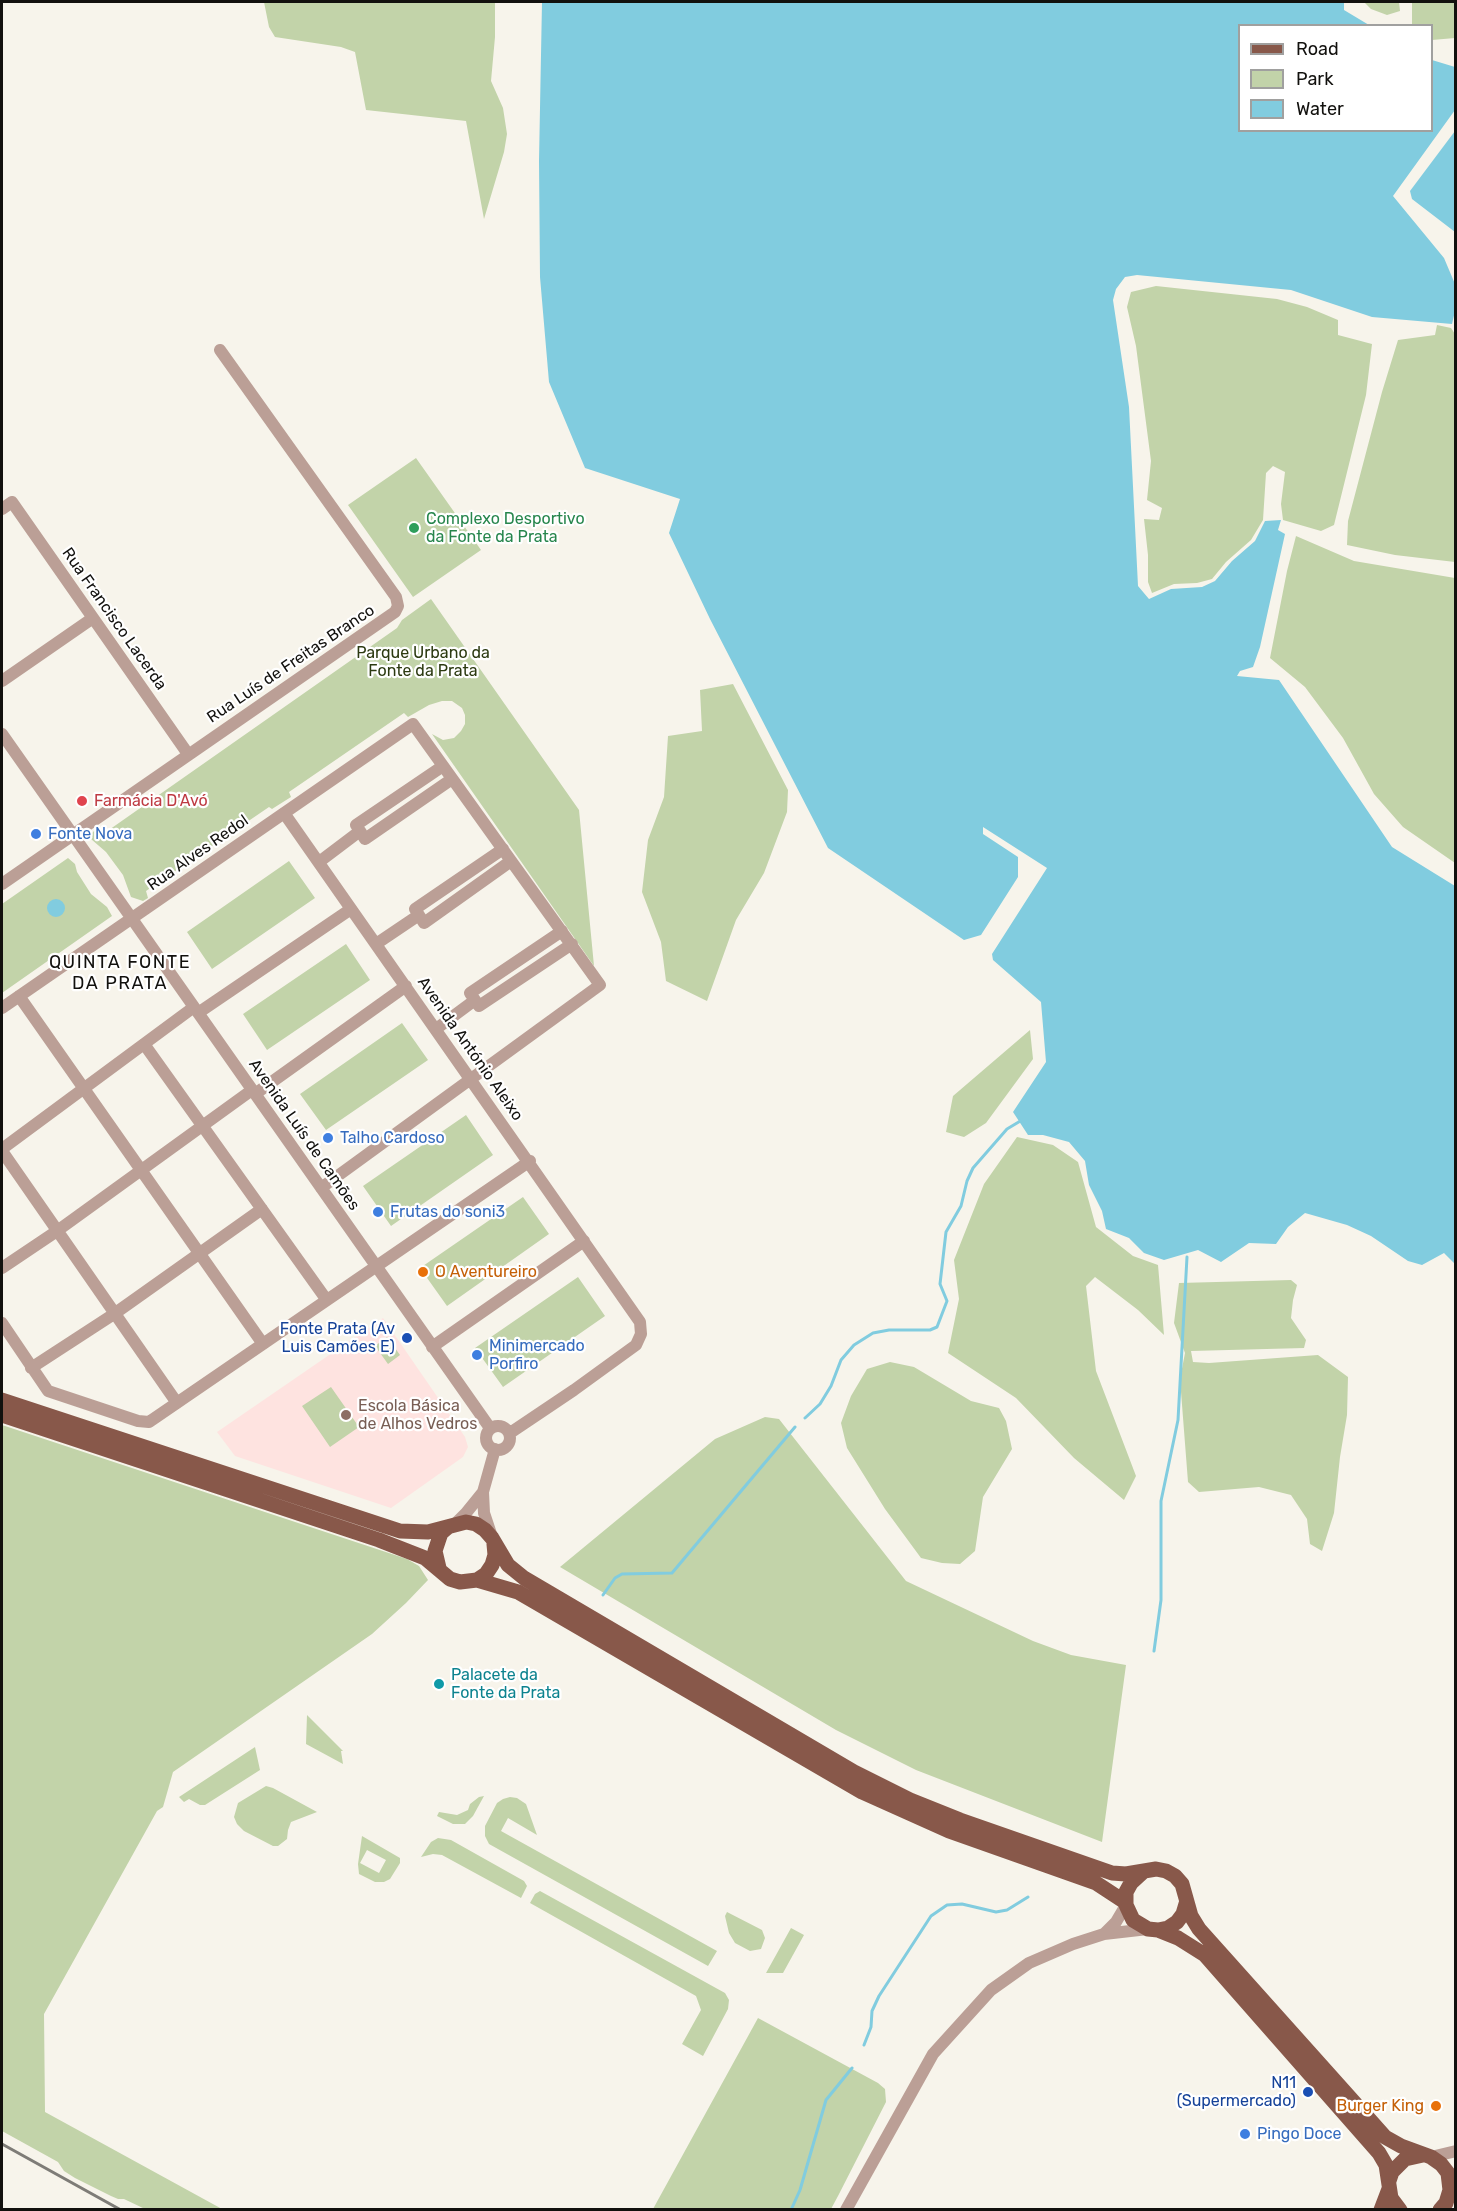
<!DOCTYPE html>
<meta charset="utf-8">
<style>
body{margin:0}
#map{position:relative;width:1457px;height:2211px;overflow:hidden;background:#f7f4eb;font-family:Rubik,sans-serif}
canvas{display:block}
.frame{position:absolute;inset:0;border:3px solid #12110e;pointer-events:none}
.legend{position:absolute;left:1238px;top:24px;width:195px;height:108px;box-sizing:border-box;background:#fff;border:2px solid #a0a09f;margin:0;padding:8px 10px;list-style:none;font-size:18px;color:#12110e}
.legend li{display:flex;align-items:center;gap:12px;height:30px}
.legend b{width:30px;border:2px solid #a0a09f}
</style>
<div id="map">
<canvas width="1457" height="2211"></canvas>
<div class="frame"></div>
<ul class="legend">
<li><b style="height:8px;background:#88584a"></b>Road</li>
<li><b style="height:16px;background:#c2d3a9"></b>Park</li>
<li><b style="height:16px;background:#81ccdf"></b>Water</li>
</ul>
</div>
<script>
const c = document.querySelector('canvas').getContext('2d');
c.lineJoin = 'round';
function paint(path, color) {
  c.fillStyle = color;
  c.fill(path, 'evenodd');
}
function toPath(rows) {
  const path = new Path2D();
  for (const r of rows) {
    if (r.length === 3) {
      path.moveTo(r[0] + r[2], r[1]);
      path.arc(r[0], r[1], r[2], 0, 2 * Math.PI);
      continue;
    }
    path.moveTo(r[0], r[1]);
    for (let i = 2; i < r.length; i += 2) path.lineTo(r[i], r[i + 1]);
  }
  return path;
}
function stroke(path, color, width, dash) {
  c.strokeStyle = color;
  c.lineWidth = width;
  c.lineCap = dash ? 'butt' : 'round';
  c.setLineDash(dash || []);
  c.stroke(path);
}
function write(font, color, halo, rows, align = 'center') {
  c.font = font + ' Rubik,sans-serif';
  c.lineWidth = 4.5;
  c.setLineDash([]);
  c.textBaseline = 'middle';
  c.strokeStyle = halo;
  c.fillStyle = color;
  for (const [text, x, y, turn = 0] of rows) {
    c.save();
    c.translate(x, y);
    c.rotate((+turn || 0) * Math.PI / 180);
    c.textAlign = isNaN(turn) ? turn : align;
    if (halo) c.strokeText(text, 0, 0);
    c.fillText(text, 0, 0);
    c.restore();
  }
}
const education = toPath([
 [383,1318,465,1437,468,1447,463,1457,391,1508,235,1456,217,1432]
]);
const green = toPath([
 [264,2,495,2,495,37,491,81,503,108,507,134,504,152,484,219,466,121,366,110,355,52,341,47,275,37,269,27],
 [1364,2,1399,2,1400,11,1387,15,1371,9],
 [1412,2,1455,2,1455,38,1432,40,1432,26,1412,25],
 [1156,286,1277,299,1307,307,1338,320,1338,335,1372,344,1366,395,1334,525,1321,531,1283,520,1281,504,1285,472,1273,466,1266,473,1263,520,1251,540,1226,562,1212,579,1197,583,1174,584,1152,593,1148,582,1148,555,1144,519,1159,520,1162,508,1147,500,1151,461,1136,346,1127,307,1131,292],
 [1437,325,1451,328,1455,334,1455,562,1395,555,1347,545,1348,521,1382,392,1398,340,1435,335],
 [416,458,481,550,413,597,348,505],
 [1296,536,1354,561,1455,578,1455,863,1403,827,1374,794,1343,738,1305,687,1270,658,1287,571],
 [431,599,579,810,594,966,432,734,443,740,454,738,461,731,465,724,465,715,462,708,452,701,442,701,429,705,408,717,404,713,289,792,291,797,272,809,269,807,146,891,148,898,143,901,131,897,123,875,106,852,91,839,91,834,98,827,106,832,397,628,402,620],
 [733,684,788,790,787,812,764,873,736,920,707,1001,666,981,661,942,642,892,648,840,664,797,668,736,702,731,700,690],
 [68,858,75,864,77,872,91,894,107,907,112,916,2,993,2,904],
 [289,861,315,898,212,969,187,932],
 [346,944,370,980,267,1050,243,1014],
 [402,1023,428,1060,326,1130,300,1094],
 [1030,1030,1033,1059,986,1123,964,1137,946,1132,953,1096],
 [466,1115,493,1155,391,1226,363,1186],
 [1017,1137,1053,1145,1078,1162,1096,1227,1133,1256,1158,1265,1164,1335,1138,1310,1095,1277,1086,1286,1096,1371,1136,1476,1124,1500,1074,1458,1016,1398,948,1353,959,1299,954,1260,984,1184],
 [523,1197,549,1234,447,1306,420,1268],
 [578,1277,605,1316,503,1387,475,1348],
 [1291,1280,1297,1285,1293,1300,1291,1318,1306,1340,1304,1348,1191,1351,1193,1362,1209,1363,1318,1355,1348,1377,1347,1415,1340,1457,1334,1513,1322,1551,1310,1544,1307,1519,1291,1495,1259,1487,1199,1492,1188,1482,1180,1379,1185,1353,1174,1323,1179,1283],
 [387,1337,400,1355,388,1364,375,1346],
 [890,1362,914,1367,971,1401,999,1408,1006,1421,1012,1449,983,1497,975,1551,960,1564,942,1563,921,1558,885,1509,847,1448,841,1423,851,1396,867,1369],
 [331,1387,359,1427,330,1447,302,1406],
 [765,1417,779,1419,906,1581,1033,1641,1071,1655,1126,1665,1102,1842,916,1770,836,1730,560,1567,715,1439],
 [2,1425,407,1559,419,1566,428,1580,406,1603,372,1634,173,1772,163,1807,157,1811,44,2014,45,2112,222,2209,145,2209,124,2199,118,2199,111,2196,75,2178,64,2171,58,2162,2,2131],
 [307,1715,343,1751,341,1751,343,1764,306,1744],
 [255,1747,260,1770,205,1805,200,1805,189,1799,184,1802,179,1797],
 [266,1786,273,1788,317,1812,291,1822,288,1830,287,1839,278,1846,273,1846,244,1831,237,1824,234,1817,238,1803],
 [484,1796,473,1816,465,1824,453,1824,437,1816,439,1812,457,1815,468,1810,470,1804,479,1797],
 [510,1797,517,1798,526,1804,537,1835,508,1818,501,1831,717,1951,708,1966,489,1844,485,1836,485,1826,497,1803,503,1799],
 [362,1836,400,1858,400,1863,390,1879,384,1882,375,1882,359,1874,358,1864],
 [367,1850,386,1860,379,1873,360,1863],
 [438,1838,451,1840,524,1881,527,1886,521,1898,442,1855,433,1854,421,1857,431,1842],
 [540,1891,725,1993,729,2000,728,2009,703,2056,682,2044,701,2010,696,1996,530,1903,535,1894],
 [727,1912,762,1930,765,1938,761,1949,750,1951,735,1943,729,1933,725,1916],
 [791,1928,804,1935,783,1973,766,1973],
 [758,2018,878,2083,885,2089,886,2102,838,2196,831,2209,653,2209]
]);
const water = toPath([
 [542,2,1344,2,1344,10,1369,25,1240,26,1240,130,1432,130,1432,60,1455,67,1455,110,1393,196,1444,258,1455,284,1455,311,1452,324,1372,317,1291,290,1137,275,1125,277,1116,289,1113,300,1129,407,1138,586,1149,599,1171,589,1202,587,1215,581,1232,561,1255,541,1265,521,1281,520,1278,530,1285,534,1260,647,1253,667,1240,671,1237,676,1279,680,1392,847,1455,886,1455,1264,1444,1253,1422,1265,1408,1261,1371,1236,1347,1225,1305,1213,1288,1227,1276,1244,1249,1243,1221,1262,1198,1250,1164,1260,1144,1253,1129,1238,1106,1229,1102,1211,1089,1185,1085,1161,1069,1142,1043,1135,1028,1135,1013,1112,1046,1062,1041,1002,993,960,992,954,1047,868,983,827,983,834,1018,857,1018,877,981,935,964,940,828,848,710,619,669,533,680,499,585,468,549,382,540,277,539,161],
 [1455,131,1455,232,1412,199,1410,191],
 [56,908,9]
]);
const stream = toPath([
 [805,1418,820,1404,831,1386,841,1360,854,1345,873,1333,889,1330,930,1330,937,1327,947,1301,940,1284,946,1232,961,1206,967,1181,973,1168,1007,1129,1022,1120],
 [603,1595,615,1578,622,1574,672,1573,795,1427],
 [1154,1651,1161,1600,1161,1501,1178,1420,1187,1257],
 [864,2045,871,2027,872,2011,879,1996,931,1916,947,1905,962,1904,996,1912,1007,1910,1028,1897],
 [791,2210,800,2190,826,2100,852,2068]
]);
const minor = toPath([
 [2,509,12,502,188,754],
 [2,681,93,618],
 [2,734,490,1428],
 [443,766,356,825,360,831,365,839,452,779],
 [284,813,640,1322,641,1334,636,1345,574,1390,510,1433],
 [503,849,415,909,424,923,511,861],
 [319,862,360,831],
 [2,884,395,612,398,606,396,597,220,350],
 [562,931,470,993,479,1006,572,944],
 [376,944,419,915],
 [19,996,263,1344],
 [2,1008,413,724,600,985,321,1188],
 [198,1013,351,909],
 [436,1029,475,1000],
 [144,1044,326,1299],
 [255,1094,406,986],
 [2,1149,194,1007],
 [2,1151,177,1403],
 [2,1268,57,1231,252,1090],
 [2,1323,48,1391,138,1421,149,1422,530,1161],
 [432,1347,584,1241],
 [31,1368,114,1314,262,1209],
 [498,1438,12],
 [483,1492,484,1513,492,1537],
 [456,1523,466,1513,483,1492,495,1449],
 [1104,1934,1116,1922,1126,1905],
 [1431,2157,1456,2151],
 [846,2210,933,2054,991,1990,1029,1963,1073,1944,1104,1934,1148,1929]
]);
const major = toPath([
 [2,1400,400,1531,428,1532,466,1522,476,1524,485,1530,492,1538,508,1565,524,1578,854,1772,910,1800,960,1820,1112,1873,1126,1874,1156,1869,1166,1871,1175,1876,1182,1884,1191,1916,1199,1929,1369,2119,1385,2137,1401,2146,1431,2157,1441,2164,1448,2173,1450,2190,1446,2203,1440,2210],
 [2,1415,379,1540,425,1558,450,1579,460,1582,477,1580,486,1574,492,1565,495,1555,494,1544],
 [439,1568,435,1551,441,1533,448,1527],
 [477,1580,518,1592,862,1792,949,1831,1096,1883,1125,1902],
 [1143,1872,1131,1883,1126,1892,1126,1905,1133,1920,1148,1929,1158,1930,1178,1938,1205,1955,1379,2153,1386,2165,1391,2198,1400,2210],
 [1158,1930,1168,1928,1177,1922,1183,1914,1186,1904],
 [1389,2181,1392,2172,1405,2159,1423,2155],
 [1381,2210,1389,2189]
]);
const rail = toPath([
 [2,2144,121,2210]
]);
const markers = [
 [414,528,6,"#2e9e5b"],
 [82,801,6,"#e0444e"],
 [36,834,6,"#3f7fe0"],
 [328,1138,6,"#3f7fe0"],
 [378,1212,6,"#3f7fe0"],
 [423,1272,6,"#e8710a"],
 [407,1338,6,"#1a4fb4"],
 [477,1355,6,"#3f7fe0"],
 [346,1415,6,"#8d6e63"],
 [439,1684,6,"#0f9aa8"],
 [1308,2092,6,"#1a4fb4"],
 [1436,2106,6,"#e8710a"],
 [1245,2134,6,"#3f7fe0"]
];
const leisureNames = [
 ["Complexo Desportivo",426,519],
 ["da Fonte da Prata",426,537]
];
const streetNames = [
 ["Rua Francisco Lacerda",114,619,55],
 ["Rua Luís de Freitas Branco",291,664,-34],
 ["Rua Alves Redol",198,853,-35],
 ["Avenida António Aleixo",470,1049,55],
 ["Avenida Luís de Camões",304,1135,55]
];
const parkNames = [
 ["Parque Urbano da",423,653],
 ["Fonte da Prata",423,671]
];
const healthNames = [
 ["Farmácia D'Avó",94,801]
];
const shopNames = [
 ["Fonte Nova",48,834],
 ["Talho Cardoso",340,1138],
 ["Frutas do soni3",390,1212],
 ["Minimercado",489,1346],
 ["Porfiro",489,1364],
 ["Pingo Doce",1257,2134]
];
const foodNames = [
 ["O Aventureiro",435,1272],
 ["Burger King",1424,2106,"right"]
];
const transitNames = [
 ["Fonte Prata (Av",395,1329],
 ["Luis Camões E)",395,1347],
 ["N11",1296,2083],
 ["(Supermercado)",1296,2101]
];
const educationNames = [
 ["Escola Básica",358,1406],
 ["de Alhos Vedros",358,1424]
];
const cultureNames = [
 ["Palacete da",451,1675],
 ["Fonte da Prata",451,1693]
];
const neighbourhoodNames = [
 ["QUINTA FONTE",120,963],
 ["DA PRATA",120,984]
];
paint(education, '#fee3e0');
paint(green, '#c2d3a9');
paint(water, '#81ccdf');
stroke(stream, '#81ccdf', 3);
stroke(minor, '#bb9f96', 12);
stroke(major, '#88584a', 15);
stroke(rail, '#7e7c77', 3);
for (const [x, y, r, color] of markers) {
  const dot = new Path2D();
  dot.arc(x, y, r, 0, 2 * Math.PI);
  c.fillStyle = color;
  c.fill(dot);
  stroke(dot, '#fff', 2);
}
write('16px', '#27864d', '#fff', leisureNames, 'left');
write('16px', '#12110e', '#fff', streetNames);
write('16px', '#2c3a11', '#fff', parkNames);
write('16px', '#be3a42', '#fff', healthNames, 'left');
write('16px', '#366cbe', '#fff', shopNames, 'left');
write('16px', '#c56008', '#fff', foodNames, 'left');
write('16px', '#164399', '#fff', transitNames, 'right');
write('16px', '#785e54', '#fff', educationNames, 'left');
write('16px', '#0d838f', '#fff', cultureNames, 'left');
c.letterSpacing = '1.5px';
write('18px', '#12110e', '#fff', neighbourhoodNames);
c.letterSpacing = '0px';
</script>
